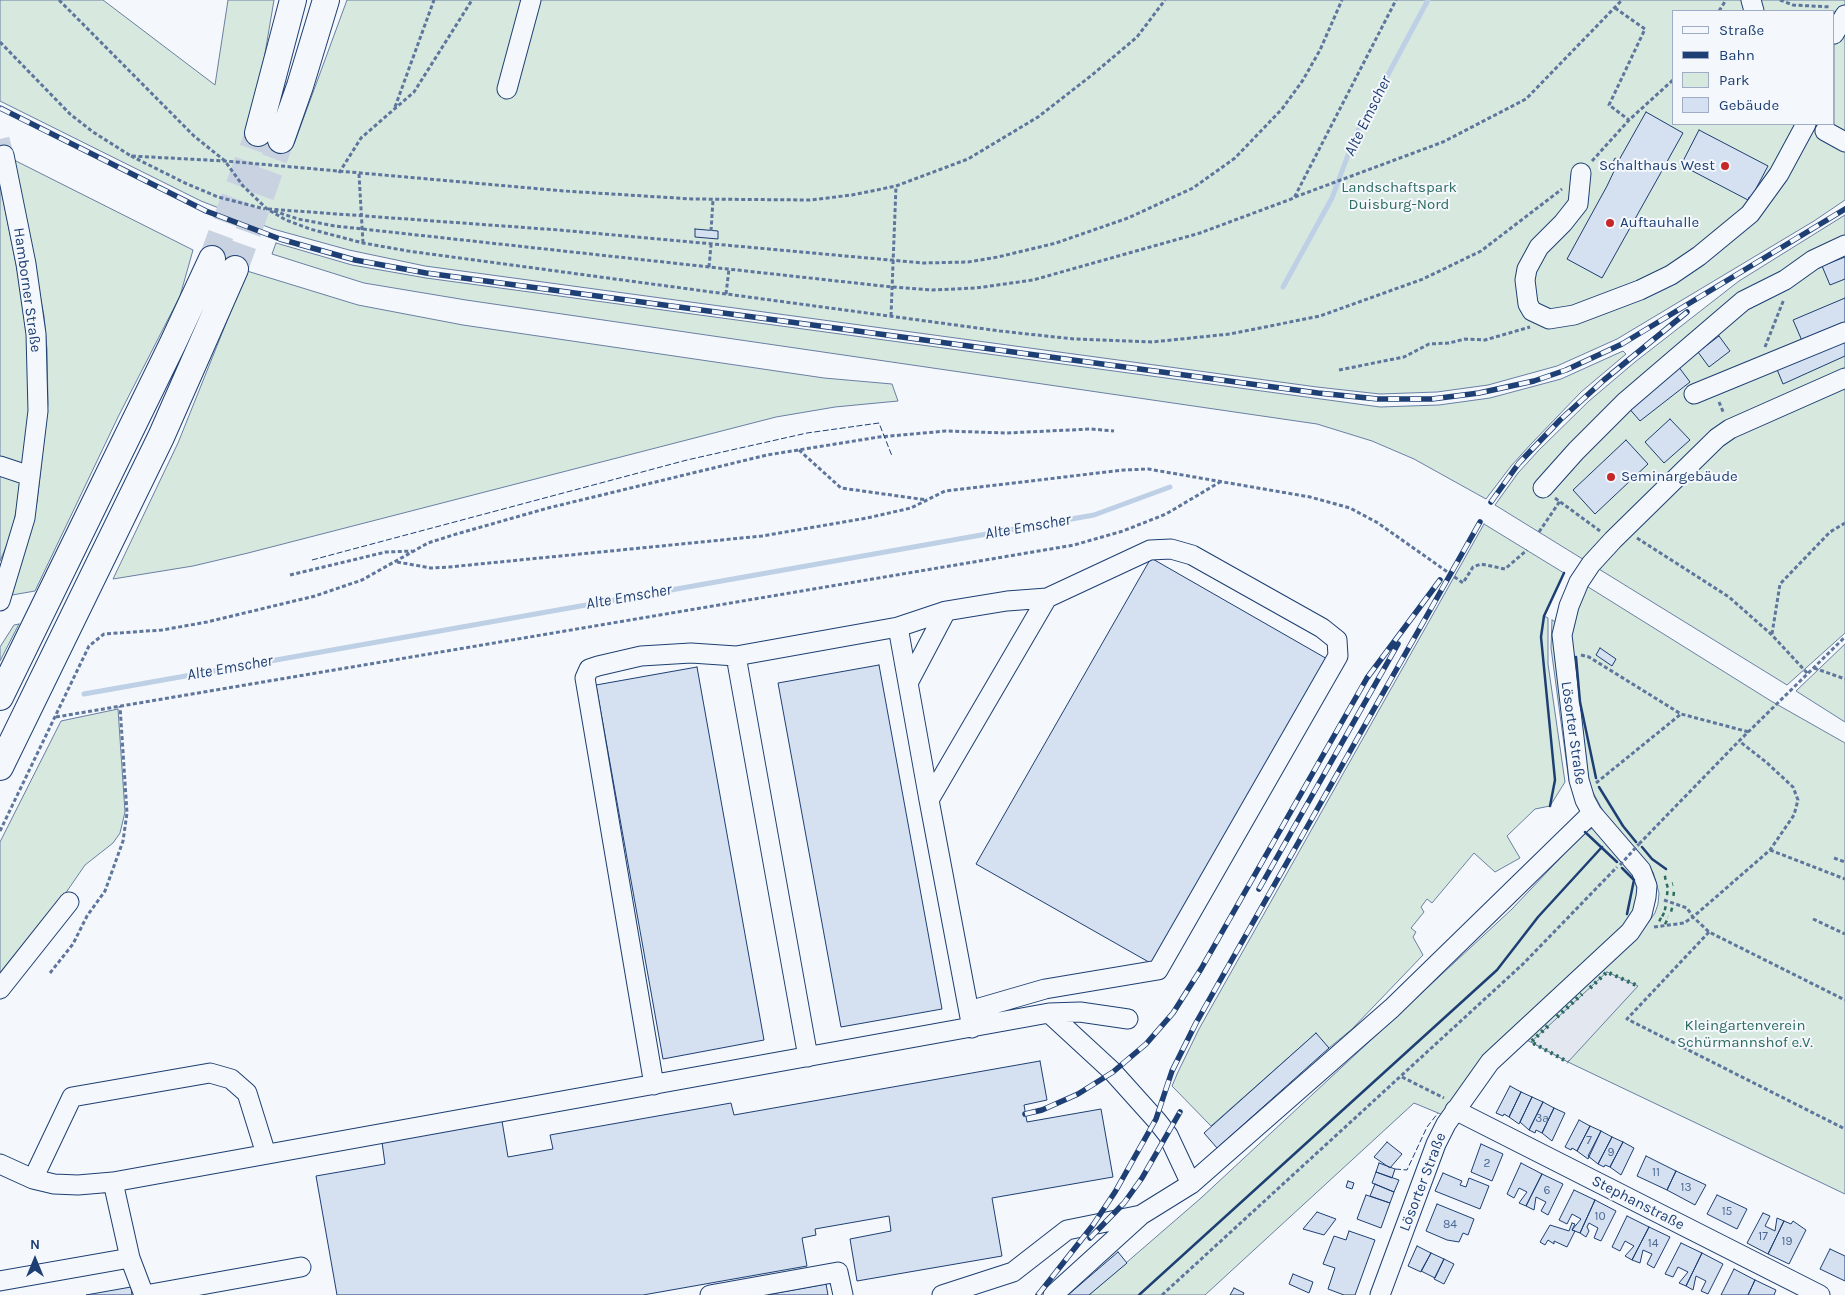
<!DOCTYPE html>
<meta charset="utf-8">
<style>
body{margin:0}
#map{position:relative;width:1845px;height:1295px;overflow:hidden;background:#f4f7fb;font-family:Karla,sans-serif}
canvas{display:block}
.legend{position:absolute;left:1672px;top:10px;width:162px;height:115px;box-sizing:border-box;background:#f4f7fb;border:1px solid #9eadc5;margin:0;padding:6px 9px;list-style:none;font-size:15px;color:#1d3f73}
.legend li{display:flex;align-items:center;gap:10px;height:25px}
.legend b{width:25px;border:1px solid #9eadc5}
.north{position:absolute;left:10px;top:1235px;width:50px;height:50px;-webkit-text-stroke:4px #f4f7fb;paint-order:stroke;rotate:0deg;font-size:14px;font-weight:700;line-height:20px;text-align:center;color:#1d3f73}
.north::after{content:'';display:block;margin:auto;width:18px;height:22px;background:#1d3f73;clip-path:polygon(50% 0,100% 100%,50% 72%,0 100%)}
</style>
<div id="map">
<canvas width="1845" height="1295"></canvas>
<ul class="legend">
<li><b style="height:6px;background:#f4f7fb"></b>Straße</li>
<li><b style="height:6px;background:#1d3f73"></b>Bahn</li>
<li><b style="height:14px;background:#d7e8df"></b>Park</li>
<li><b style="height:14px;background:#d5e0f0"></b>Gebäude</li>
</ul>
<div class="north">N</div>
</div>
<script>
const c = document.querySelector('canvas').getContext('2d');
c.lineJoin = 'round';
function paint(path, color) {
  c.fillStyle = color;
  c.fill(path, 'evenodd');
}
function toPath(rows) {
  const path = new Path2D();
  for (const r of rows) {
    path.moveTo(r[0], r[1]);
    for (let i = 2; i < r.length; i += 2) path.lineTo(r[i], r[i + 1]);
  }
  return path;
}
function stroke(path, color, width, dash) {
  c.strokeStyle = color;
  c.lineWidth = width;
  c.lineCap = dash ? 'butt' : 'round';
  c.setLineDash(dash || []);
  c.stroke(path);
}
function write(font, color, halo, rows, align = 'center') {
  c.font = font + ' Karla,sans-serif';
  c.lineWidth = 4;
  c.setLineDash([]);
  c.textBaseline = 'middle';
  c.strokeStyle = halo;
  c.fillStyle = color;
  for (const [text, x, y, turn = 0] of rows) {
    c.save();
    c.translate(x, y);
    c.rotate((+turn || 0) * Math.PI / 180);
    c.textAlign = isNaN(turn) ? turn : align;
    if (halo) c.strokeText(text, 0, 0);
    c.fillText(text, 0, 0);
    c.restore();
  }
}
const green = toPath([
 [0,0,103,0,215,85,228,0,274,0,261,77,246,127,294,144,347,0,1845,0,1845,200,1814,221,1617,339,1557,366,1488,385,1437,392,1380,394,1317,387,425,266,349,250,273,229,201,201,0,101,0,0],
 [1674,11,1834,11,1834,124,1674,124,1674,11],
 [14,160,193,250,180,296,118,417,35,591,12,595,37,502,48,404,47,349,44,316,14,160],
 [0,184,28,324,30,391,26,456,12,533,0,561,0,184],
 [1845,215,1845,633,1787,685,1495,505,1518,473,1539,450,1589,401,1635,362,1739,281,1845,215],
 [276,243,352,265,426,278,1380,407,1439,405,1490,398,1561,379,1623,351,1626,354,1581,392,1531,444,1511,466,1486,499,1414,459,1372,441,1317,424,466,300,364,283,272,254,276,243],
 [247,271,358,305,463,325,824,378,892,384,898,401,835,407,776,417,248,553,193,566,113,579,178,443,247,271],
 [1484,524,1564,573,1544,616,1548,618,1548,664,1565,782,1550,806,1535,809,1507,836,1520,858,1495,872,1474,853,1432,903,1427,899,1421,907,1424,912,1411,928,1416,932,1413,937,1423,955,1352,1029,1329,1048,1315,1034,1211,1126,1172,1086,1178,1072,1199,1029,1484,524],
 [1585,585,1771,701,1845,743,1845,1194,1568,1062,1525,1039,1644,928,1655,913,1658,904,1659,893,1653,872,1608,820,1590,787,1570,666,1571,628,1585,585],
 [1552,620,1556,622,1571,780,1569,781,1551,648,1552,620],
 [19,624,0,661,0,647,14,625,19,624],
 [1845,644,1845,722,1796,691,1845,644],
 [118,709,125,812,120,833,113,843,85,865,43,926,0,977,0,842,61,721,118,709],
 [1595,827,1636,874,1639,897,1629,922,1443,1115,1414,1103,1205,1295,1089,1295,1201,1198,1512,909,1585,832,1595,827]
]);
const parking = toPath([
 [1607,972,1638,986,1568,1062,1531,1042,1607,972]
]);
const stream = toPath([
 [1283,287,1332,198,1355,136,1428,0],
 [84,694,1094,515,1170,487]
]);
const building = toPath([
 [1646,112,1683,133,1602,278,1567,259,1607,186,1616,167,1612,164,1615,158,1619,160,1646,112],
 [1699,130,1768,166,1751,198,1749,197,1748,200,1681,165,1699,130],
 [695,229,718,231,718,239,695,237,695,229],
 [1845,257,1845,279,1830,285,1822,266,1845,257],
 [1845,298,1845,325,1803,343,1793,320,1845,298],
 [1719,336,1730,351,1709,367,1698,352,1719,336],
 [1845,337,1845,356,1783,384,1776,367,1845,337],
 [1678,366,1690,382,1640,421,1627,406,1678,366],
 [1670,419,1690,440,1664,463,1645,442,1670,419],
 [1626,440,1648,464,1595,514,1573,490,1626,440],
 [1151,558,1329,660,1154,965,976,864,1151,558],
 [1600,648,1616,659,1612,666,1596,655,1600,648],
 [879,665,942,1009,841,1027,778,683,879,665],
 [697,667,764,1040,663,1059,596,685,697,667],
 [1316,1033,1329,1048,1217,1148,1204,1133,1316,1033],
 [1040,1061,1047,1100,1024,1105,1027,1122,1101,1109,1113,1177,992,1198,1002,1256,857,1281,850,1239,891,1231,889,1216,815,1229,816,1235,802,1238,807,1266,643,1295,337,1295,316,1176,385,1164,382,1142,502,1121,508,1157,553,1149,550,1135,731,1103,734,1115,1040,1061],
 [1510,1086,1521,1092,1509,1117,1504,1114,1503,1116,1496,1113,1510,1086],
 [1521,1092,1532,1097,1519,1124,1509,1117,1521,1092],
 [1532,1097,1543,1102,1529,1130,1520,1122,1532,1097],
 [1543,1102,1554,1108,1542,1133,1536,1130,1535,1133,1529,1130,1543,1102],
 [1554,1108,1565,1113,1552,1141,1542,1133,1554,1108],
 [1579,1120,1590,1126,1577,1151,1572,1148,1571,1150,1565,1147,1579,1120],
 [1590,1126,1601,1131,1588,1159,1577,1151,1590,1126],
 [1601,1131,1612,1137,1598,1164,1588,1156,1601,1131],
 [1612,1137,1623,1142,1610,1167,1605,1165,1604,1167,1598,1164,1612,1137],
 [1387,1142,1402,1154,1390,1168,1374,1157,1387,1142],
 [1623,1142,1634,1148,1621,1175,1610,1167,1623,1142],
 [1481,1144,1503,1154,1492,1181,1471,1172,1481,1144],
 [1646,1156,1676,1171,1667,1190,1637,1176,1646,1156],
 [1379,1163,1395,1169,1392,1178,1376,1172,1379,1163],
 [1521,1163,1542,1174,1526,1206,1519,1203,1527,1192,1519,1188,1514,1198,1507,1194,1521,1163],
 [1676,1171,1706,1185,1695,1205,1667,1190,1676,1171],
 [1376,1172,1399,1180,1394,1192,1372,1183,1376,1172],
 [1443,1173,1462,1181,1460,1185,1466,1187,1469,1178,1489,1186,1480,1209,1435,1191,1443,1173],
 [1542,1174,1563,1184,1548,1215,1541,1211,1546,1202,1536,1197,1534,1210,1526,1206,1542,1174],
 [1348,1181,1354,1183,1352,1189,1346,1187,1348,1181],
 [1375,1184,1394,1192,1390,1203,1370,1196,1375,1184],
 [1574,1190,1595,1200,1580,1233,1572,1230,1581,1219,1572,1214,1567,1224,1559,1220,1574,1190],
 [1366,1195,1390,1203,1381,1228,1357,1219,1366,1195],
 [1717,1195,1747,1209,1737,1229,1707,1214,1717,1195],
 [1595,1200,1616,1211,1601,1241,1594,1238,1598,1228,1589,1223,1587,1227,1589,1231,1586,1237,1580,1233,1595,1200],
 [1437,1204,1474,1219,1468,1235,1463,1233,1459,1242,1447,1240,1426,1231,1437,1204],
 [1317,1212,1336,1219,1324,1235,1303,1229,1317,1212],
 [1763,1213,1770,1216,1765,1226,1775,1231,1777,1218,1784,1221,1768,1254,1747,1243,1763,1213],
 [1627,1216,1649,1227,1632,1260,1625,1256,1634,1246,1625,1241,1620,1251,1612,1247,1627,1216],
 [1784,1221,1791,1224,1793,1221,1806,1230,1789,1264,1768,1254,1784,1221],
 [1572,1223,1575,1224,1572,1230,1575,1231,1567,1247,1554,1241,1554,1244,1548,1240,1545,1245,1540,1242,1550,1225,1569,1231,1572,1223],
 [1649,1227,1670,1237,1654,1268,1647,1264,1652,1254,1643,1250,1640,1263,1632,1260,1649,1227],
 [1349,1231,1375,1240,1355,1295,1344,1295,1328,1289,1335,1268,1323,1264,1334,1236,1346,1240,1349,1231],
 [1681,1243,1702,1253,1686,1286,1679,1283,1688,1272,1678,1267,1673,1277,1665,1274,1681,1243],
 [1417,1246,1431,1253,1421,1272,1408,1266,1417,1246],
 [1830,1249,1845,1256,1845,1281,1820,1269,1830,1249],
 [1118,1252,1127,1263,1089,1295,1068,1295,1118,1252],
 [1431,1253,1444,1259,1435,1278,1421,1271,1431,1253],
 [1702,1253,1723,1264,1708,1294,1701,1291,1706,1281,1696,1276,1693,1290,1686,1286,1702,1253],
 [1444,1259,1454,1264,1444,1284,1434,1279,1444,1259],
 [1734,1269,1755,1280,1748,1295,1721,1295,1734,1269],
 [1293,1274,1313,1282,1309,1293,1289,1284,1293,1274],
 [1755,1280,1776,1290,1774,1295,1748,1295,1755,1280],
 [826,1284,828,1295,766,1295,826,1284],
 [131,1287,132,1295,86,1295,131,1287],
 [1234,1288,1244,1293,1243,1295,1230,1295,1234,1288]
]);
const minorTunnel = toPath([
 [0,139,4,155]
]);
const highwayTunnel = toPath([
 [212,259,258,133],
 [235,269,281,140]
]);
const path = toPath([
 [59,0,194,136,225,161,243,186,267,209,286,220,310,229,363,243,408,251,1000,331,1074,339,1152,342,1230,334,1320,316,1423,279,1481,251,1562,189],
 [1780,0,1793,5,1831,7],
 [1615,8,1645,29,1609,105,1629,120],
 [1719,11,1726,0],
 [0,42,70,114,93,132,131,156,225,161,564,191,692,199,810,200,852,195,896,186,968,159,1038,117,1092,75,1137,37,1165,0],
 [395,107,434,0],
 [131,156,185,183,218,197,265,209],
 [1592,161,1629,120,1674,79],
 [339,173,361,138,414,92,472,0],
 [359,174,363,243],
 [1295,197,1443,142,1526,99,1622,0],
 [268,209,559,230,923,263,968,262,998,257,1056,243,1128,218,1193,188,1235,158,1282,109,1303,80,1320,50,1342,0],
 [274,211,298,219,335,226,892,287,932,290,976,288,1033,280,1200,233,1294,198,1396,0],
 [711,231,713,200],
 [709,267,711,245],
 [726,294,729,269],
 [891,316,896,186],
 [1765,347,1784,299],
 [1339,370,1404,357,1429,344,1449,343,1465,339,1485,340,1530,327],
 [1719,402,1724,414],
 [799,450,841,488,927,500],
 [1555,498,1600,531],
 [1539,532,1560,501],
 [1637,538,1729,597,1772,635,1808,674],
 [397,562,431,568,449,567,762,536,867,518,911,508,945,491,1124,470,1148,469,1310,497,1350,508,1378,523,1463,583,1473,567,1481,564,1505,569,1527,550],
 [290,575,386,552,412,551],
 [1772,634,1780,584,1830,532,1845,523],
 [1581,655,1589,657,1681,714,1749,732],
 [1814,668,1845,679],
 [56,717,1074,545,1123,531,1166,514,1220,482],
 [1596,783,1681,714],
 [0,831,89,646,104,634,162,630,207,622,315,596,362,580,428,543,453,535,548,508,767,455,879,437,946,431,1006,433,1091,429,1114,431],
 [1639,844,1739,741,1845,637],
 [1770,850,1845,879],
 [1834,858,1845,862],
 [1664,900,1687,908,1693,917,1770,850,1794,815,1798,800,1793,787,1766,762,1739,741],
 [1813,919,1845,934],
 [1654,927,1684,923,1693,917,1709,932,1845,1000],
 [1709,932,1627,1019,1845,1129],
 [50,973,73,944,87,916,105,891,123,841,127,813,120,706],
 [1402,1077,1444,1098],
 [1162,1295,1523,964,1617,867]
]);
const minor = toPath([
 [1751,0,1754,11],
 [1834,34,1845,15],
 [507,89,531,0],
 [1825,131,1845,142],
 [1581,173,1578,204,1563,223,1539,247,1527,269,1525,280,1528,304,1532,311,1549,319,1574,315,1640,290,1671,275,1699,256,1750,214,1779,174,1806,124],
 [1694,394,1845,332],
 [0,466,30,476],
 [1543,488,1576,451,1625,402,1743,301,1785,280,1813,260,1845,245],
 [0,601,25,518,38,411,36,334,26,264,4,155],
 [898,627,946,611,1007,601,1047,598],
 [908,683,946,611],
 [0,989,69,902],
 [969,1011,1045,989,1158,970,1338,656,1337,640,1322,628,1192,555,1171,549,1150,550,1047,598,929,800,972,1028],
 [1049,1013,1113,1072,1157,1121,1168,1135,1191,1184],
 [808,1057,736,656,898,627,929,800],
 [654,1085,585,678,589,669,598,666,641,656,691,653,736,656],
 [1455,1110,1820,1295],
 [0,1164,33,1179,54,1184,78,1185,113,1182,1049,1013,1080,1012,1128,1019],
 [33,1179,72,1097,210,1073,231,1079,247,1093,266,1154],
 [113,1182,130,1258,144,1295],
 [0,1281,130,1258],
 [145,1295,301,1267],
 [710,1295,838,1272,843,1295],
 [942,1295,1013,1272,1067,1230,1141,1215,1191,1184,1392,1008,1592,813],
 [1053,1295,1140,1216],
 [1380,1295,1436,1144,1446,1124,1490,1062,1630,932,1642,914,1646,897,1647,886,1641,870,1592,813,1585,800,1579,780,1562,635,1569,606,1579,582,1591,564,1613,540,1717,438,1730,429,1845,378]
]);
const highway = toPath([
 [258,133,293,0],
 [281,140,300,86,326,0],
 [0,697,173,343,212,259],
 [0,767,161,437,235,269]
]);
const rail = toPath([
 [0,108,206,211,280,239,355,260,426,273,1318,393,1378,399,1432,399,1479,393,1534,381,1566,370,1622,344,1845,209],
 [1491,502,1519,463,1560,420,1604,380,1687,312],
 [1259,889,1398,644],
 [1025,1114,1042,1110,1078,1094,1113,1072,1146,1044,1173,1013,1201,969,1367,678,1440,580],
 [1090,1238,1124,1203,1142,1178,1180,1112],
 [1038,1295,1093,1225,1115,1192,1156,1119,1172,1071,1196,1023,1480,522]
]);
const pathBridge = toPath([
 [1620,865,1639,844]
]);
const hedge = toPath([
 [1664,878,1670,877],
 [1666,886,1673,884],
 [1666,893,1676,894],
 [1664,908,1673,910],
 [1662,914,1668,917],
 [1659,919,1667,923],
 [1590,988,1607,972,1638,986],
 [1557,1017,1582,994],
 [1548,1026,1531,1042,1568,1062]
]);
const fence = toPath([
 [312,560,687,460,807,433,879,423,892,456],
 [1395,1169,1407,1170,1427,1127,1438,1113]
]);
const wall = toPath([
 [1576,657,1580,702,1596,778],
 [1599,787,1623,826,1636,842],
 [1550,806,1555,780,1541,637,1544,616,1564,573],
 [1585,832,1617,862],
 [1642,847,1652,859,1666,869],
 [1622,868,1634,880,1627,914],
 [1139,1295,1497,970,1538,917,1602,847]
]);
const markers = [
 [1725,166,5,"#c62828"],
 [1610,223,5,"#c62828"],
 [1611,477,5,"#c62828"]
];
const numberNames = [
 ["3a",1542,1119],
 ["7",1589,1141],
 ["9",1611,1153],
 ["2",1487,1164],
 ["11",1656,1173],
 ["13",1686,1188],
 ["6",1547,1191],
 ["15",1727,1212],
 ["10",1600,1217],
 ["84",1450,1225],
 ["17",1763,1237],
 ["19",1787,1242],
 ["14",1653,1244]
];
const poiNames = [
 ["Schalthaus West",1715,166,"right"],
 ["Auftauhalle",1620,223],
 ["Seminargebäude",1621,477]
];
const parkNames = [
 ["Landschaftspark",1399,188],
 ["Duisburg-Nord",1399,205],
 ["Kleingartenverein",1745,1026],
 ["Schürmannshof e.V.",1745,1043]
];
const streetNames = [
 ["Hamborner Straße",27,290,82],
 ["Lösorter Straße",1573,733,82],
 ["Lösorter Straße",1423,1182,-69],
 ["Stephanstraße",1638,1203,27]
];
const waterNames = [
 ["Alte Emscher",1368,116,-64],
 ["Alte Emscher",1028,527,-10],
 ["Alte Emscher",629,597,-10],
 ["Alte Emscher",230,668,-10]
];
paint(green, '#d7e8df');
stroke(green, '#687fa3', 1);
paint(parking, '#e3e8f0');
stroke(parking, '#687fa3', 1);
stroke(stream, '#bed0e5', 5);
paint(building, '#d5e0f0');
stroke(building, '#1d3f73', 1);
stroke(minorTunnel, '#c9d2e0', 19, [19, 9]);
stroke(highwayTunnel, '#c9d2e0', 26, [26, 13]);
stroke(minor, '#1d3f73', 21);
stroke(highway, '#1d3f73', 28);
stroke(path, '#5e769c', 3, [4, 2.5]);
stroke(minor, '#f4f7fb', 19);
stroke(highway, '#f4f7fb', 26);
stroke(rail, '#1d3f73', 5.5);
stroke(rail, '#f4f7fb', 4, [11]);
stroke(pathBridge, '#5e769c', 3, [4, 2.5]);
stroke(hedge, '#2c6c60', 4, [2.5, 4]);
stroke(fence, '#1d3f73', 1, [6, 2.5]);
stroke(wall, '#1d3f73', 2.5);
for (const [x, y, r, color] of markers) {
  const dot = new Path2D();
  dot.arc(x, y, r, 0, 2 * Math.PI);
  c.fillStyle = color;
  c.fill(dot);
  stroke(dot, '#f4f7fb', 2);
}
write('12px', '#4b6792', null, numberNames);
write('15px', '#1d3f73', '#f4f7fb', poiNames, 'left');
write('15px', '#2c6c60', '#f4f7fb', parkNames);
write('15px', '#1d3f73', '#f4f7fb', streetNames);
write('italic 16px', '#1d3f73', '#f4f7fb', waterNames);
</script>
